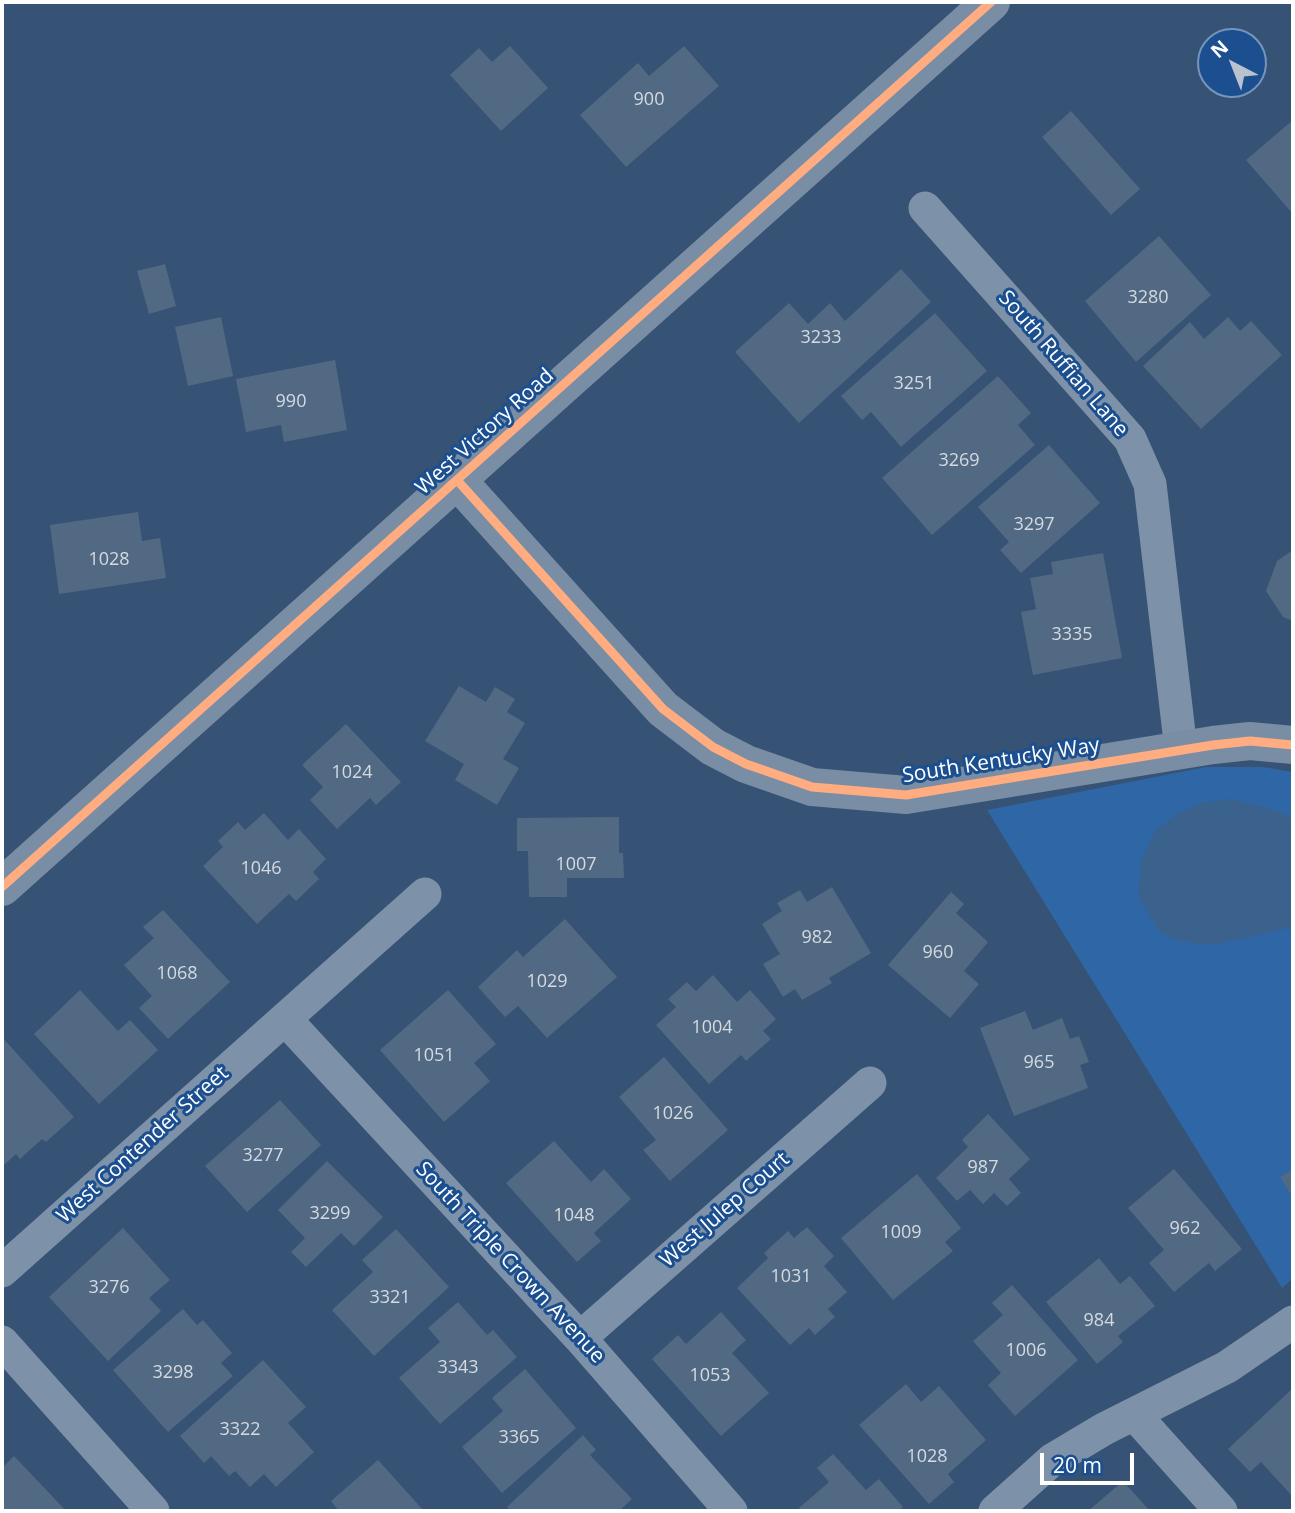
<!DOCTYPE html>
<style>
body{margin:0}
#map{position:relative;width:1295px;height:1513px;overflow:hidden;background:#365274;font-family:"Open Sans",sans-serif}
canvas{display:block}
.frame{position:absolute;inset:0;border:4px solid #fff;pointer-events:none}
.north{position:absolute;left:1197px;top:28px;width:70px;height:70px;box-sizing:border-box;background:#1b4f8f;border:2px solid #7695bc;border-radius:50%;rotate:318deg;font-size:19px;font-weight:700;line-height:28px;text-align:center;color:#fff}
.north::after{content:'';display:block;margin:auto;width:24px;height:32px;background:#b9c2ce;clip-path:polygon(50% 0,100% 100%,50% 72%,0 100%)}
.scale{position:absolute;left:1040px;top:1453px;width:94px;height:32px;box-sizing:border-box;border:4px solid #fff;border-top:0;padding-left:9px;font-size:21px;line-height:24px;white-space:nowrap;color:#fff;-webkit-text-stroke:5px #1b4f8f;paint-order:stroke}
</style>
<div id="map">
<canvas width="1295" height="1513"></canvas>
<div class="frame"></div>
<div class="north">N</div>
<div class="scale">20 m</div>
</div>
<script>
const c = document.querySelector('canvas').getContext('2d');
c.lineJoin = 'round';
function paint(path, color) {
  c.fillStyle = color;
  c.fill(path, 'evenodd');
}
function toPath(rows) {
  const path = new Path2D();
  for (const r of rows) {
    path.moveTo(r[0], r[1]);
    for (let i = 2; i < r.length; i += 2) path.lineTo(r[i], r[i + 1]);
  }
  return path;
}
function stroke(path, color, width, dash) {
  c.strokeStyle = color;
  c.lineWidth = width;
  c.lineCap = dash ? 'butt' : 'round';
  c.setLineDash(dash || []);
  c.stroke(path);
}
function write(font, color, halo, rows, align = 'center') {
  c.font = font + ' "Open Sans",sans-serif';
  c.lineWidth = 6;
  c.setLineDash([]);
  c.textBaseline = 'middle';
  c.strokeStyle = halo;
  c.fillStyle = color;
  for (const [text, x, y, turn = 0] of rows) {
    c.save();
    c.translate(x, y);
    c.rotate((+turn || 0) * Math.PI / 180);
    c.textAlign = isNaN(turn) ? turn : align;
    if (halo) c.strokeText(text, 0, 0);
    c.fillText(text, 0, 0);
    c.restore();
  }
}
const green = toPath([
 [1206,767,1263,767,1293,772,1293,1278,1282,1288,987,810]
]);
const water = toPath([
 [1230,799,1275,810,1293,819,1293,927,1217,944,1197,944,1176,940,1159,931,1138,896,1141,861,1156,830,1179,813,1201,803]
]);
const building = toPath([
 [510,46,548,88,501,131,450,75,479,48,492,62],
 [684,46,719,86,626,167,580,115,638,63,649,76],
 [1071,111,1140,189,1111,215,1042,137],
 [1293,120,1293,212,1292,213,1246,160],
 [1159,236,1211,295,1136,362,1085,301],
 [165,264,176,306,149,314,137,271],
 [901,269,931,302,799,423,735,352,789,303,808,324,830,303,845,321],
 [935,313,987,371,901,447,871,412,862,420,841,396],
 [221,317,233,376,188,386,175,327],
 [1228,317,1240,331,1251,321,1282,355,1201,429,1143,366,1190,322,1204,339],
 [335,360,347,430,284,442,281,425,246,432,236,379],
 [998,376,1031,413,1018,425,1035,445,932,535,882,478],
 [1049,445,1100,503,1021,573,1000,550,1009,542,978,507],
 [138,512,142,541,160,538,166,578,59,594,50,525],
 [1293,550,1293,621,1283,617,1266,591,1277,561],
 [1103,553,1122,658,1033,675,1021,612,1036,609,1030,578,1053,574,1051,562],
 [459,686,486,702,495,687,515,699,507,712,525,723,503,759,519,768,497,805,455,780,464,764,425,741],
 [346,724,401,782,376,805,370,798,337,829,310,800,323,787,302,765],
 [264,813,288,840,299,829,326,859,313,872,319,879,296,901,289,894,257,924,203,866,223,847,218,841,238,822,245,830],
 [619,817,619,853,623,853,624,878,567,878,567,897,529,897,528,851,517,851,517,818],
 [832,887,871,953,829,978,832,983,802,1000,795,989,783,997,763,964,780,954,762,924,782,911,777,903,800,890,807,902],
 [951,892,964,904,956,913,988,942,964,971,979,984,950,1018,888,965],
 [163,910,230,982,168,1039,139,1008,152,996,124,965,154,938,143,927],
 [565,919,617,977,547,1038,518,1006,505,1017,478,987,517,950,523,957],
 [713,975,737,1002,750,990,776,1019,763,1031,771,1039,746,1061,741,1055,709,1084,656,1025,676,1007,668,999,687,982,696,991],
 [80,990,118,1031,130,1020,158,1050,99,1104,34,1034],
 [448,990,496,1044,474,1063,490,1081,444,1122,380,1050],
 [1025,1011,1033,1030,1062,1018,1070,1039,1079,1036,1089,1062,1080,1065,1088,1088,1014,1116,980,1028],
 [2,1037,74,1117,46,1142,42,1139,20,1159,16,1154,2,1167],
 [664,1057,728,1130,670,1181,643,1150,656,1140,619,1097],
 [280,1100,321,1145,247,1212,205,1166],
 [988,1114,1030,1159,1009,1179,1021,1193,1007,1206,994,1193,983,1204,970,1190,957,1201,936,1178,968,1147,962,1140],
 [554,1141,591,1182,604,1169,631,1199,594,1233,601,1241,577,1262,506,1183],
 [327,1161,383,1217,354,1246,341,1233,306,1267,291,1252,305,1238,278,1210],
 [1174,1169,1242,1249,1215,1271,1209,1263,1174,1292,1149,1263,1164,1250,1128,1208],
 [1293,1169,1293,1198,1280,1177],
 [917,1174,961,1228,945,1242,953,1251,893,1300,841,1238],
 [807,1227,834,1256,824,1266,847,1292,828,1309,835,1317,815,1335,809,1328,790,1345,737,1288,768,1258,764,1253,788,1231,794,1238],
 [123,1228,170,1280,149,1298,161,1311,108,1361,49,1297],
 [396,1229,449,1287,374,1356,332,1310,373,1272,362,1260],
 [1099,1258,1120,1284,1130,1276,1155,1306,1118,1336,1123,1342,1097,1364,1046,1302],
 [1012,1285,1078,1360,1015,1416,988,1385,1001,1373,973,1341,1003,1315,992,1303],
 [458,1302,487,1335,493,1330,517,1357,440,1424,399,1378,440,1342,428,1328],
 [183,1309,197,1325,203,1320,232,1353,221,1363,233,1376,168,1432,113,1370],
 [721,1312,746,1340,732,1353,769,1393,721,1436,652,1359,678,1335,686,1344],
 [263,1360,306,1407,288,1423,314,1452,276,1487,264,1474,250,1487,235,1471,229,1476,211,1456,204,1463,180,1436],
 [525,1369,576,1428,502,1493,462,1447,503,1411,492,1398],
 [906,1384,921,1402,939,1386,986,1440,948,1474,954,1482,929,1504,859,1425],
 [1293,1388,1293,1497,1261,1462,1250,1472,1228,1449],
 [583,1435,596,1450,590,1455,632,1499,619,1511,511,1511,507,1507],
 [833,1454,866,1490,879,1479,903,1507,898,1511,802,1511,799,1508,829,1482,817,1468],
 [14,1456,53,1497,66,1511,2,1511,2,1468],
 [378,1460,424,1511,367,1511,365,1509,339,1511,331,1501],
 [1123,1481,1150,1511,1088,1511]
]);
const street = toPath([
 [925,208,1130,439,1150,484,1181,750],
 [285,1019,580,1338,731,1511],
 [2,1271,425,894],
 [580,1338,870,1083],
 [2,1342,153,1511],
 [1134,1414,1221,1511],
 [995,1511,1052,1460,1104,1429,1227,1367,1293,1322]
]);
const secondary = toPath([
 [457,480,663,709,713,747,746,764,812,787,906,795,1213,745,1250,741,1293,745],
 [2,887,991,2]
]);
const cycleway = toPath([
 [457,480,663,709,713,747,746,764,812,787,906,795,1213,745,1250,741,1293,745],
 [2,887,991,2]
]);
const numberNames = [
 ["900",649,100],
 ["3280",1148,298],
 ["3233",821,338],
 ["3251",914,384],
 ["990",291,402],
 ["3269",959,461],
 ["3297",1034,525],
 ["1028",109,560],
 ["3335",1072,635],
 ["1024",352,773],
 ["1007",576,865],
 ["1046",261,869],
 ["982",817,938],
 ["960",938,953],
 ["1068",177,974],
 ["1029",547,982],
 ["1004",712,1028],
 ["1051",434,1056],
 ["965",1039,1063],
 ["1026",673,1114],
 ["3277",263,1156],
 ["987",983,1168],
 ["3299",330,1214],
 ["1048",574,1216],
 ["962",1185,1229],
 ["1009",901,1233],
 ["1031",791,1277],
 ["3276",109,1288],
 ["3321",390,1298],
 ["984",1099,1321],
 ["1006",1026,1351],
 ["3343",458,1368],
 ["3298",173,1373],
 ["1053",710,1376],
 ["3322",240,1430],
 ["3365",519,1438],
 ["1028",927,1457]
];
const streetNames = [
 ["South Ruffian Lane",1063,364,49],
 ["West Victory Road",485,432,-42],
 ["South Kentucky Way",1001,761,-9],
 ["West Contender Street",143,1145,-42],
 ["West Julep Court",725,1210,-41],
 ["South Triple Crown Avenue",510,1263,47]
];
paint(green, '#2f66a5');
paint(water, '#3b618d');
paint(building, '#526984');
stroke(street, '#7d92a8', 33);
stroke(secondary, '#798da4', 38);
stroke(cycleway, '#ffac80', 9);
write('18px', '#d4dae0', null, numberNames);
write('21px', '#fff', '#1b4f8f', streetNames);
</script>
